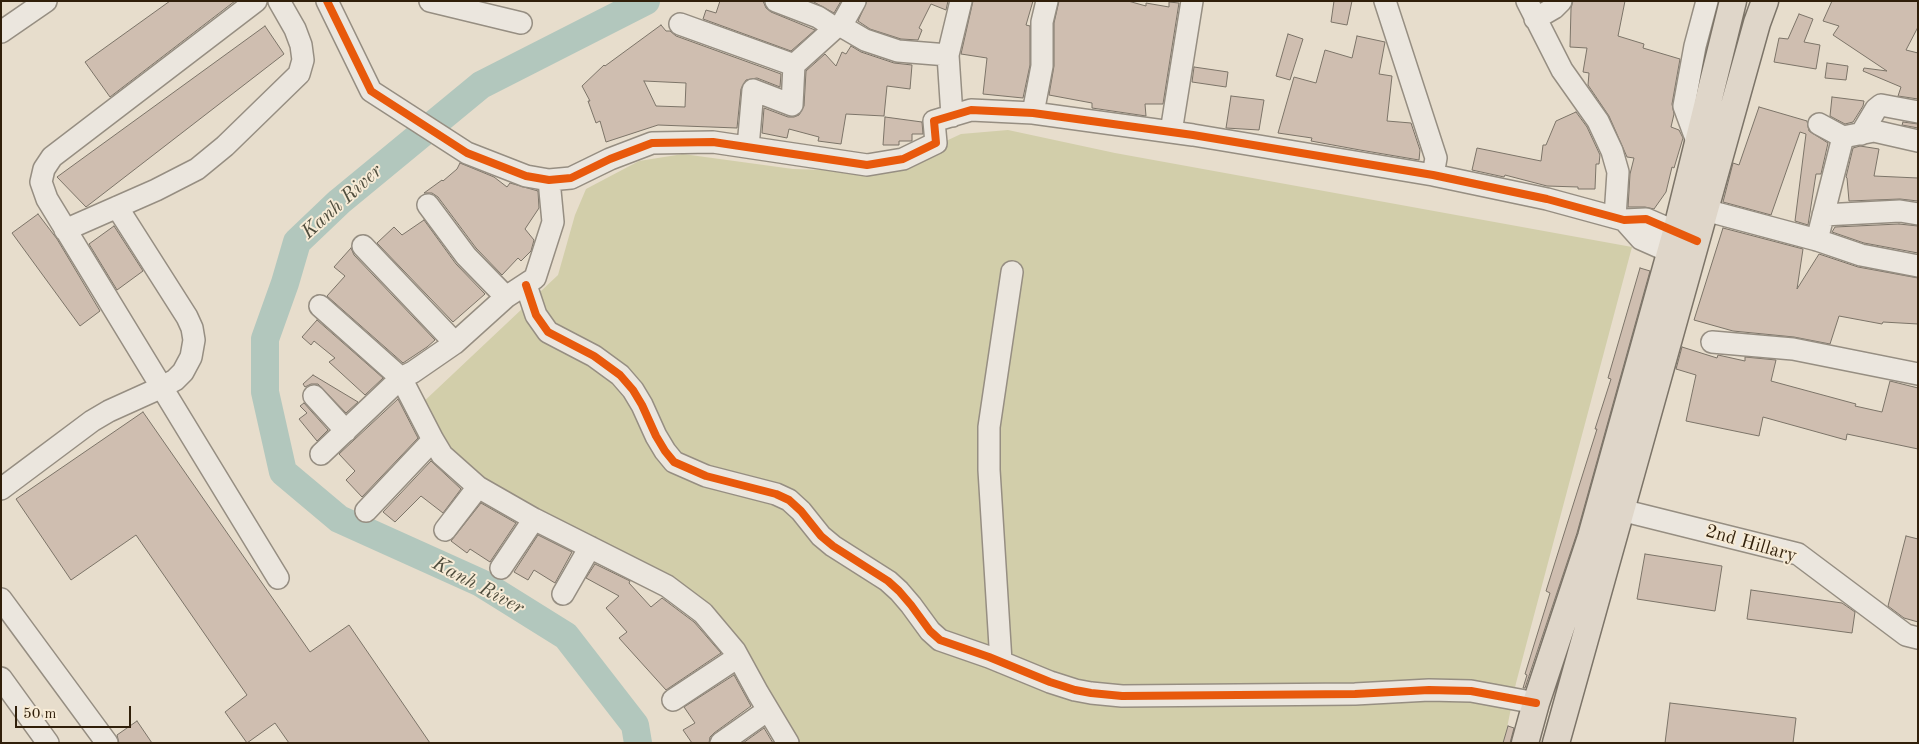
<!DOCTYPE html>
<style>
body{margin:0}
#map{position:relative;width:1919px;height:744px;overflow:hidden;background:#e7ddcc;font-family:"Old Standard TT",serif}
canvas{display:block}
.frame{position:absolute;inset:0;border:2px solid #301f0a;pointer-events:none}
.scale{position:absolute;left:15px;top:706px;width:116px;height:22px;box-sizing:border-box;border:2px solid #301f0a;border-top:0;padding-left:6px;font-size:15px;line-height:18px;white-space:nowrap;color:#301f0a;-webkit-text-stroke:4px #f7ebd6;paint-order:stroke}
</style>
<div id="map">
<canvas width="1919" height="744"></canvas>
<div class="frame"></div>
<div class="scale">50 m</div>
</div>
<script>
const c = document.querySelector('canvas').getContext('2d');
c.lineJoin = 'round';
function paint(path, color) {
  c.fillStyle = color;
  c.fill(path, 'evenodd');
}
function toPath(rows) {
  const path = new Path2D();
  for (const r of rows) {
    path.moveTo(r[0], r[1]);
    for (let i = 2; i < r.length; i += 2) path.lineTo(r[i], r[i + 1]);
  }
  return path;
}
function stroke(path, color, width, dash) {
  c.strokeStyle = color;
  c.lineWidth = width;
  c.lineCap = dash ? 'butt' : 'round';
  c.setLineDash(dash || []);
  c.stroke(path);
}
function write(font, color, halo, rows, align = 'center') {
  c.font = font + ' "Old Standard TT",serif';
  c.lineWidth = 4;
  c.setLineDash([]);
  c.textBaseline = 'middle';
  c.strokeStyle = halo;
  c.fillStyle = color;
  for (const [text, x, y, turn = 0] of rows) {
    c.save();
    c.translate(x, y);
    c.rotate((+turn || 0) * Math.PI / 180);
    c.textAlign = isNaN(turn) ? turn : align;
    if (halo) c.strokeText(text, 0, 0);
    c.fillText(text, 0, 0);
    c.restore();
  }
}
const green = toPath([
 [1008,130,1115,153,1632,247,1516,683,1504,743,786,743,719,632,670,598,478,494,419,406,558,275,575,215,586,189,639,161,683,154,793,169,856,171,907,159,961,134]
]);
const river = toPath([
 [638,743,635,725,566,636,481,583,339,519,283,472,265,392,265,339,285,283,297,242,339,202,481,85,646,1]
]);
const building = toPath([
 [170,1,235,1,110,97,85,62,170,1],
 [720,1,763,1,766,8,771,12,815,30,791,51,703,19,706,10,716,13,720,1],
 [812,1,841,1,834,13,812,1],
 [867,1,948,1,946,10,931,4,919,28,922,30,918,40,901,39,870,29,858,21,867,1],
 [973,1,1033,1,1026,25,1030,26,1030,65,1023,98,983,94,987,58,961,54,973,1],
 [1059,1,1128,1,1146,6,1146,3,1169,7,1169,2,1179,3,1163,104,1145,104,1146,116,1092,108,1092,103,1049,95,1054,66,1054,23,1059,1],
 [1334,1,1352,1,1347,25,1331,22,1334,1],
 [1573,1,1625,1,1618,36,1644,44,1643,48,1680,59,1672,104,1674,114,1671,127,1679,130,1683,138,1674,168,1672,167,1666,192,1654,209,1645,207,1628,207,1630,174,1634,158,1627,157,1609,116,1588,85,1589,73,1583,72,1587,48,1570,47,1571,8,1573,1],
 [1832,1,1918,1,1918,27,1906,50,1918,53,1918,99,1898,96,1901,87,1863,71,1864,68,1887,71,1833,35,1839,26,1823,21,1832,1],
 [1799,14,1813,19,1804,42,1820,45,1816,69,1774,62,1779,38,1788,39,1799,14],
 [661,25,666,31,670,31,676,36,781,74,780,87,757,78,746,80,741,89,737,128,658,125,606,142,600,121,596,123,588,101,590,101,582,86,604,65,605,66,661,25],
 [644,81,686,83,685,107,656,106,644,81],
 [265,26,284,54,86,207,57,177,265,26],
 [1288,34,1303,39,1290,80,1276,76,1288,34],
 [1357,36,1385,42,1379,74,1392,76,1387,121,1411,123,1420,150,1419,160,1360,150,1311,141,1312,138,1278,133,1294,77,1316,83,1325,50,1352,58,1357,36],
 [851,46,861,52,894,63,912,65,910,89,887,86,884,116,846,114,841,144,818,141,819,137,789,129,787,138,762,133,764,108,788,117,794,117,799,115,804,106,806,71,825,54,836,66,842,52,846,54,851,46],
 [1827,63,1848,66,1846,80,1825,78,1827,63],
 [1194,67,1228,72,1226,87,1192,82,1194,67],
 [1231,96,1264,100,1259,130,1226,128,1231,96],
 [1832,97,1864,101,1863,106,1853,122,1845,124,1830,116,1832,97],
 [1759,107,1807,121,1809,131,1828,143,1821,174,1816,174,1808,225,1795,221,1806,134,1800,132,1771,215,1723,202,1733,163,1739,165,1759,107],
 [1576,112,1587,127,1600,155,1599,164,1596,164,1595,189,1578,189,1578,187,1547,186,1505,175,1504,177,1472,170,1477,148,1541,161,1543,145,1546,145,1556,121,1576,112],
 [885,117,922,122,923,134,912,134,912,141,899,141,899,145,883,145,885,117],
 [1903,122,1918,124,1918,128,1902,125,1903,122],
 [1860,146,1879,149,1874,176,1918,178,1918,201,1900,199,1849,201,1847,178,1846,177,1853,148,1860,146],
 [460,163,494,177,507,187,510,183,538,191,539,208,525,229,534,240,531,251,521,261,518,258,502,275,476,248,438,197,432,193,424,193,442,180,443,181,457,169,460,163],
 [38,214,57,239,100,311,80,326,12,233,38,214],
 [424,220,456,264,485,294,453,322,377,243,394,227,402,235,424,220],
 [1899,224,1918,226,1918,253,1864,243,1832,232,1835,227,1899,224],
 [114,226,143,271,117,290,89,244,114,226],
 [1723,228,1803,249,1797,289,1819,254,1858,267,1918,278,1918,324,1883,322,1882,324,1839,316,1830,344,1794,337,1733,331,1694,320,1723,228],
 [351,248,354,255,435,340,427,347,403,363,327,296,345,276,334,267,351,248],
 [1640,268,1650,271,1577,533,1525,688,1523,688,1527,675,1525,674,1550,593,1546,591,1597,429,1595,429,1611,379,1608,378,1640,268],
 [317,320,383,378,365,395,329,362,335,358,314,341,311,345,302,337,317,320],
 [1682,347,1717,358,1718,355,1745,361,1745,357,1776,360,1771,381,1856,404,1855,406,1882,412,1890,381,1918,388,1918,449,1847,434,1846,440,1763,417,1759,436,1686,421,1696,375,1676,369,1682,347],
 [313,375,358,402,346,413,318,384,311,384,305,387,303,384,313,375],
 [398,399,418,438,362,497,346,480,355,471,339,454,398,399],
 [304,403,328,430,317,441,299,419,307,413,300,406,304,403],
 [143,412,310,652,349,625,430,743,289,743,275,723,247,743,225,712,247,695,136,535,71,580,16,499,143,412],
 [431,461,461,489,443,513,421,496,395,522,383,512,431,461],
 [481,503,516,523,490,562,470,549,467,553,451,541,481,503],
 [538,535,572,552,555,583,534,570,528,580,514,572,538,535],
 [1906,536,1918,539,1918,622,1904,618,1888,606,1906,536],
 [1645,554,1722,566,1715,611,1637,599,1645,554],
 [595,564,630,581,629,583,651,607,662,598,694,622,721,653,666,690,619,638,627,632,606,608,619,596,586,578,595,564],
 [1751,590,1842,603,1855,612,1852,633,1747,619,1751,590],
 [734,675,751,706,714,733,710,737,709,743,692,743,683,730,695,723,684,707,734,675],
 [1670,703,1796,718,1793,743,1665,743,1670,703],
 [137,721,152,743,119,743,117,735,137,721],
 [1508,726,1514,728,1510,743,1503,743,1508,726],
 [764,728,773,743,743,743,764,728]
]);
const minor = toPath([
 [256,1,52,157,44,169,41,182,47,199,278,578],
 [327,1,371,91,467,153,526,176,549,180,571,178,610,159,652,143,713,142,867,165,903,159,936,143,934,121,971,110,1033,113,1193,135,1433,175,1547,199,1624,220,1646,219,1690,238],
 [430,1,521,23],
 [776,1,818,17,835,28,841,26,865,40,898,51,948,55],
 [1385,1,1436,158,1433,175],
 [1527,1,1562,70,1598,121,1612,151,1618,172,1615,217],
 [1535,19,1554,8,1561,1],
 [680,24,794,65],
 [841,26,855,1],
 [1,32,46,1],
 [1033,113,1042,66,1042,22,1047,1],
 [952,116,948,55,961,1],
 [1819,124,1843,137,1874,131,1918,141],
 [1171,132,1192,1],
 [1861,134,1876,109,1881,105,1918,112],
 [1698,144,1684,106,1695,46,1707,1],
 [748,147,753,90,792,105,794,65,835,28],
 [549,180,553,222,535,278,506,297,455,343,413,372,401,378,433,440,442,455,478,487,534,519,667,586,703,613,735,651,758,693,788,743],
 [428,205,466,256,506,297],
 [1705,210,1817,240,1861,255,1918,266],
 [1823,215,1900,211,1918,214],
 [1624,220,1641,239,1684,258],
 [65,230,156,190,197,169,225,146,299,74,303,60,301,45,295,29,279,1],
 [1817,240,1843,137],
 [363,246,455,343],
 [526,285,536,315,548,332,594,356,620,375,633,390,642,405,656,436,665,451,674,462,706,476,776,494,789,500,801,511,821,536,833,546,888,581,899,591,911,605,930,631,940,640,989,657,1050,682,1075,690,1091,693,1122,696,1355,694,1429,690,1471,691,1536,703],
 [320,306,401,378,321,454],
 [1712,342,1793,349,1918,374],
 [314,396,346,431],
 [1,489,92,421,109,411,160,388,175,380,183,372,191,357,194,340,192,328,187,317,117,207],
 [1621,510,1798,554,1906,635,1918,638],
 [366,511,433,440],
 [445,530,478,487],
 [501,568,534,519],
 [563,594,590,547],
 [1,599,107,743],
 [1001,662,989,470,989,427,1012,272],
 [1,678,48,743],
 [673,700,738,657],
 [721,743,768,710]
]);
const major = toPath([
 [1525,743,1536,703,1591,537,1676,232,1733,1],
 [1556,743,1757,23,1765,1]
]);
const cycleway = toPath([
 [327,1,371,91,467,153,526,176,549,180,571,178,610,159,652,143,713,142,867,165,903,159,936,143,934,121,971,110,1033,113,1193,135,1433,175,1547,199,1624,220,1646,219,1697,241],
 [526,285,536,315,548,332,594,356,620,375,633,390,642,405,656,436,665,451,674,462,706,476,776,494,789,500,801,511,821,536,833,546,888,581,899,591,911,605,930,631,940,640,989,657,1050,682,1075,690,1091,693,1122,696,1355,694,1429,690,1471,691,1536,703]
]);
const streetNames = [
 ["2nd Hillary",1751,544,16]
];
const waterNames = [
 ["Kanh River",342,202,-42],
 ["Kanh River",478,586,28]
];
paint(green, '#d2ceaa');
stroke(river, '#b2c7bd', 28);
paint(building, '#cfbeb0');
stroke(building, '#7c7468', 1);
stroke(minor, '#968e82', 24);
stroke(major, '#7c7468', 29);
stroke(minor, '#ebe6de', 21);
stroke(major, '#dfd6c9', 26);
stroke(cycleway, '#e8590c', 8);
write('19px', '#301f0a', '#f7ebd6', streetNames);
write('italic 20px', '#504e3e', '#f7ebd6', waterNames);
</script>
